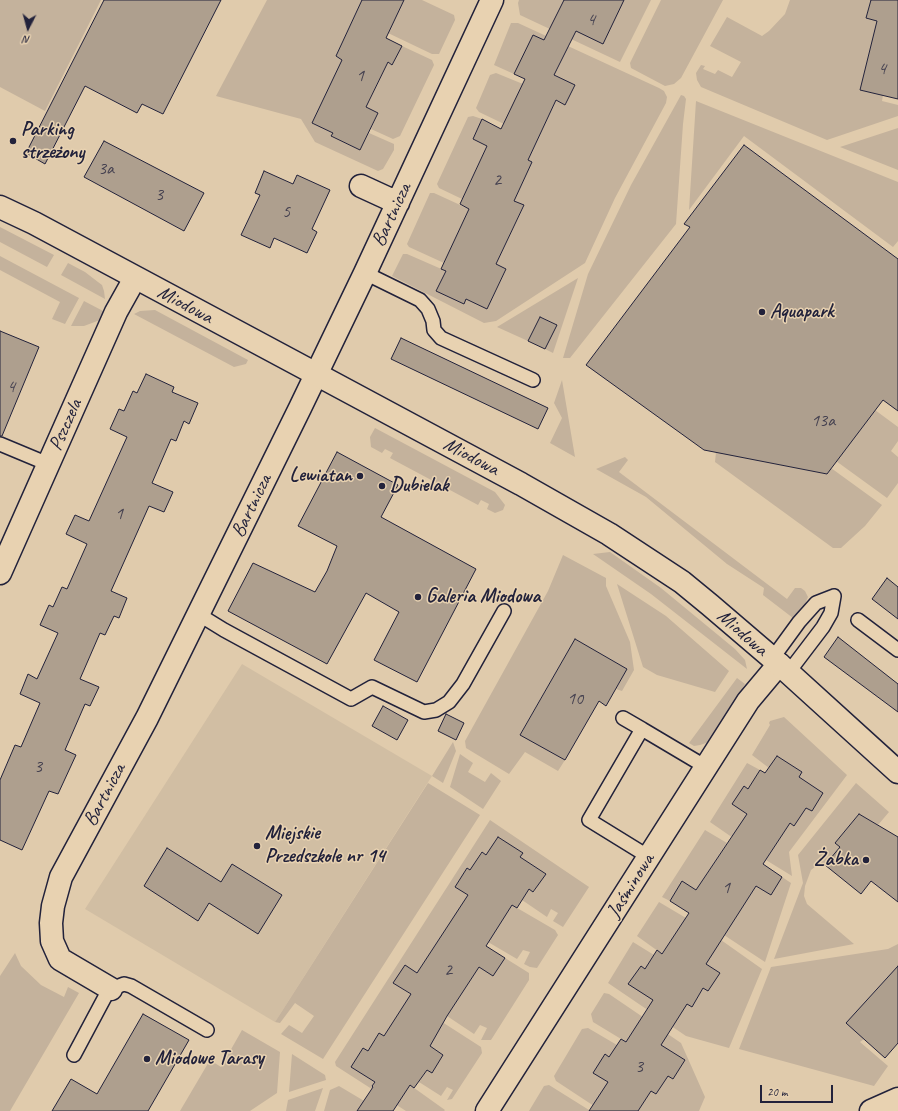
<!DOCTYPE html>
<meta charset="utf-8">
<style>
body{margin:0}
#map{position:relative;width:898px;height:1111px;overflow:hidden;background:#e0cbac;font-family:Caveat,sans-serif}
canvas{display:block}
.north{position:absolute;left:8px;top:8px;width:40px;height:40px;-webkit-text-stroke:3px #e8d2b1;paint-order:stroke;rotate:186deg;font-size:11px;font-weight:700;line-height:16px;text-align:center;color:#22223b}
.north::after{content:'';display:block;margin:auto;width:14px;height:18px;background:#22223b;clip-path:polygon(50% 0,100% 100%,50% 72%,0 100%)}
.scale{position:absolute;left:760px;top:1085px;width:73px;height:18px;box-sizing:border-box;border:2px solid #22223b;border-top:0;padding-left:5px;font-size:12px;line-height:14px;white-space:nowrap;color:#22223b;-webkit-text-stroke:3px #e8d2b1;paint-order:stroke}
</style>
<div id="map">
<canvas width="898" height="1111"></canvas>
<div class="north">N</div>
<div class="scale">20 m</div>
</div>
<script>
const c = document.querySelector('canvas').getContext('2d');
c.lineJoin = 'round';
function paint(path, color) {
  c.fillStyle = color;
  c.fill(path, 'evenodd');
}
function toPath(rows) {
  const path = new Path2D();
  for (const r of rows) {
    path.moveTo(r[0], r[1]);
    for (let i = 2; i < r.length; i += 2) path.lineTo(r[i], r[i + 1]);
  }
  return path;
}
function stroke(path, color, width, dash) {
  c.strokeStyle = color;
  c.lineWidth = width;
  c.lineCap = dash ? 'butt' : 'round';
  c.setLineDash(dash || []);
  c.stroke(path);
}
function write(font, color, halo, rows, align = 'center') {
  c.font = font + ' Caveat,sans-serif';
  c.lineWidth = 3;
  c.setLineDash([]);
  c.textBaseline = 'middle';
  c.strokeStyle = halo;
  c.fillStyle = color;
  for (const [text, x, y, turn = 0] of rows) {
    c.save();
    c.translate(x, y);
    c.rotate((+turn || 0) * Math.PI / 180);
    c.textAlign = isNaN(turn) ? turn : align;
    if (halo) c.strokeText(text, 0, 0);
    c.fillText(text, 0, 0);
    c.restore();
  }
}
const built = toPath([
 [242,664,432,776,275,1022,85,909]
]);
const green = toPath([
 [0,0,101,0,45,111,0,87],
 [267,0,362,0,336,56,352,64,331,84,312,123,333,133,332,137,360,150,369,133,394,144,394,150,383,169,378,171,315,142,301,119,216,96],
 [404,0,422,0,454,15,455,20,439,54,432,54,388,33],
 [519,0,564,0,557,15,624,0,651,0,620,62,520,15,518,3],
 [661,0,723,0,681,78,674,84,665,86,631,68,630,63],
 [790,0,871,0,866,18,890,24,871,48,860,90,883,95,882,101,898,105,898,116,827,140,701,87,697,80,696,73,701,65,705,66,703,69,715,74,718,70,732,77,741,62,710,46,727,17,762,36,769,31,785,14],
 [511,23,518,23,659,88,664,91,667,97,666,103,615,198,585,263,496,321,484,323,392,276,403,254,407,254,446,271,436,290,464,304,466,299,487,309,506,270,496,264,524,206,514,201,532,162,528,160,556,100,565,105,575,86,548,72,550,67,557,70,566,51,514,74,494,65],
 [402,46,432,60,434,65,400,136,393,139,371,129,378,113,361,105,369,102,388,62,392,64],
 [496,73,523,84,504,124,479,112,476,108,490,75],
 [681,95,684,96,686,99,683,124,676,224,570,358,563,358,588,274,631,185],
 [696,101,898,182,898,241,893,247,744,136,689,210],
 [473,116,482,119,473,139,487,146,462,199,439,188,437,184,468,117],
 [898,128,898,170,840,147],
 [430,193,434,193,469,209,444,263,409,247,407,244],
 [0,227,54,255,47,267,0,242],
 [0,256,79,298,65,324,52,319,60,302,0,270],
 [68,263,85,272,98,282,102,285,104,291,105,299,61,275],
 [578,278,553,353,545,349,556,324,540,317,528,341,497,327],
 [84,301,105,312,100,320,84,326,71,326],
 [155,310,248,360,246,364,234,367,134,314,140,311],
 [562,380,575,457,550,443,562,418,554,403],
 [875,410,898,427,898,441,891,451,898,457,898,483,887,498,836,461],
 [375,428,495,492,505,505,503,510,495,513,487,509,489,504,481,500,478,505,390,458,393,453,385,449,382,453,371,447,370,437],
 [716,452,826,474,831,468,882,505,865,526,841,548,833,548,715,462],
 [625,457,628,460,619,472,787,599,795,588,801,588,805,591,808,597,802,611,793,618,763,595,764,588,727,564,646,497,596,469],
 [610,552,661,588,735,649,745,660,747,669,651,594,593,554],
 [563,555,606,578,606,586,630,642,634,670,622,691,616,689,627,669,575,639,520,734,565,760,558,771,525,752,509,774,466,748,465,741,548,591],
 [617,584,666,616,729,671,715,692,657,675,643,667],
 [737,678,745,684,709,742,700,745,694,746,689,743],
 [784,717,847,775,789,852,792,876,766,860,790,823,794,826,806,808,812,811,823,793,799,777,802,772,777,756,769,768,752,755,770,725,769,723,770,721],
 [453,742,456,751,443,783,432,776],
 [460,754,473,763,468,772,485,782,491,773,501,781,483,809,450,787],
 [747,763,760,770,748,789,744,786,732,804,756,820,736,840,710,822],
 [428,783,480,815,323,1059,281,1034,289,1025,302,1033,314,1016,295,1003,280,1023,275,1022],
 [856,783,889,812,878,825,859,814,835,843,840,847,825,865,820,863,811,870,805,886,804,896,807,904,854,944,774,959,803,883,798,855],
 [490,820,589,887,563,927,553,921,558,913,551,909,547,917,522,900,529,889,534,892,545,873,520,857,523,853,498,837,486,855,481,852,470,870,467,868,455,887,477,901,453,918,417,973,405,965,393,983,416,998,384,1036,379,1033,368,1051,363,1048,351,1067,375,1082,372,1086,398,1103,410,1085,445,1110,444,1111,406,1111,336,1066,335,1062],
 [705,830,727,843,696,890,682,881,670,901,662,897],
 [782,877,791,883,765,962,724,935,756,886,771,895],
 [659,902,686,918,662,954,637,936],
 [512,905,555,930,558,935,537,968,530,967,524,964,530,952,523,950,517,959,488,942],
 [721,940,762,969,729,1048,686,1036,608,983,633,942,654,955,645,969,641,966,629,984,687,1004,692,1007,703,988,708,991,720,973,696,957],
 [898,944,898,966,864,1039,860,1042,888,1066,874,1086,739,1049,771,967,888,949],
 [15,953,21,966,41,985,64,997,68,987,79,993,10,1111,0,1111,0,976],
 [505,958,529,973,529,980,491,1040,481,1040,487,1028,480,1025,474,1034,447,1016,479,967,493,976],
 [604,993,609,994,681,1043,705,1097,699,1111,638,1111,651,1091,656,1094,668,1076,673,1079,685,1060,660,1045,638,1024,626,1042,593,1022,591,1014],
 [439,1020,481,1047,482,1053,452,1099,447,1100,453,1090,447,1087,441,1096,419,1082,427,1070,432,1073,443,1055,418,1039],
 [588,1028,617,1045,609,1057,594,1073,617,1088,597,1108,556,1081,554,1076,582,1029],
 [242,1030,280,1052,277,1093,250,1111,180,1111,210,1060,221,1067],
 [292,1054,325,1075,326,1080,289,1092],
 [549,1085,589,1110,589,1111,529,1111,544,1086],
 [339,1086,381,1111,360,1106,357,1111,324,1111,330,1090],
 [323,1088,315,1111,286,1111,288,1100]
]);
const building = toPath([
 [104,0,221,0,163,114,142,104,137,113,85,86,45,164,26,153,104,0],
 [362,0,404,0,386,38,402,46,392,65,388,62,366,107,378,113,360,150,331,136,333,133,312,123,342,60,336,56,362,0],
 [564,0,624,0,603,44,576,31,554,75,575,85,565,105,556,100,528,160,532,162,514,201,524,205,496,264,506,269,487,309,466,299,464,304,436,291,446,271,441,269,469,209,460,204,487,146,473,139,482,119,501,129,525,79,514,74,533,35,544,40,564,0],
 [871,0,898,0,898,99,860,90,877,21,866,18,871,0],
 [104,141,204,193,184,231,84,177,104,141],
 [744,145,898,259,898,411,883,400,827,474,704,450,586,365,690,227,684,224,744,145],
 [264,171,293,184,297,175,330,190,312,229,317,232,307,253,274,238,270,248,241,235,260,195,255,193,264,171],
 [540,317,557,325,545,349,528,341,540,317],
 [0,331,39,347,2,436,0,436,0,331],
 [401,338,548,408,538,429,391,359,401,338],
 [146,374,174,387,172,392,198,403,189,424,184,421,176,441,171,439,152,483,173,492,164,512,149,506,111,591,127,598,119,618,114,616,105,635,100,633,80,679,99,687,90,706,85,704,65,750,76,755,58,794,49,791,22,850,0,840,0,780,15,745,21,747,40,703,20,694,28,674,37,679,58,633,40,625,49,605,53,607,62,587,67,589,87,544,66,534,75,515,89,521,127,437,110,429,119,409,124,411,133,391,137,393,146,374],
 [337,452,398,485,381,517,476,569,417,682,374,660,399,612,366,593,327,664,228,611,253,563,315,592,327,571,337,546,298,526,337,452],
 [887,578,898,587,898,619,872,599,887,578],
 [838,637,898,684,898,712,824,657,838,637],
 [575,639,627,669,606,706,599,701,565,760,520,735,575,639],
 [383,706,408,720,397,740,372,726,383,706],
 [446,714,464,723,456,740,438,731,446,714],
 [777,756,802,772,799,777,823,793,812,811,806,808,794,826,790,823,763,864,782,877,771,895,756,886,706,964,720,973,708,991,703,988,692,1007,687,1004,661,1045,685,1060,673,1079,668,1076,656,1094,651,1091,638,1111,589,1111,608,1082,593,1073,605,1054,609,1057,621,1039,626,1042,653,1000,628,984,641,966,645,969,657,950,662,954,689,913,670,901,682,881,696,890,747,814,732,804,744,786,748,789,760,770,765,773,777,756],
 [859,814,898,837,898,902,871,881,861,894,825,865,840,847,835,843,859,814],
 [498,837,523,853,520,857,546,874,533,892,529,889,517,908,512,905,486,946,505,958,493,976,479,967,447,1016,430,1046,443,1055,432,1073,427,1070,414,1088,410,1085,393,1111,357,1111,373,1087,372,1086,375,1082,351,1067,363,1048,368,1051,379,1033,384,1036,411,994,393,983,405,965,417,973,468,895,455,887,467,868,470,870,482,852,486,855,498,837],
 [167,848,221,882,232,864,282,895,258,934,209,903,198,921,144,886,167,848],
 [898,966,898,1043,885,1058,846,1023,898,966],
 [143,1014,189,1040,148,1111,52,1111,71,1079,97,1094,143,1014]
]);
const service = toPath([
 [365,273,420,300,428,309,433,321,434,330,441,338,533,380],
 [0,444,48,464],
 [198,614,224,630,351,699,372,687,424,712,436,710,449,702,463,684,504,611],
 [858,620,898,650],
 [772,659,799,622,816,603,834,596],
 [788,673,823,627,831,613,834,596],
 [623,718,642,729],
 [649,857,589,820,642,729,706,767],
 [74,1055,106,995,111,989,124,984,131,986,207,1030]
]);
const minor = toPath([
 [361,186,398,203],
 [0,573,116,312,135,278],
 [111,989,60,959,52,941,51,923,53,906,61,877,147,718,300,408,365,273,492,0],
 [487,1111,748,701,779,664],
 [871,1111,898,1099]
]);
const tertiary = toPath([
 [0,207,34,223,316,374,521,484,609,534,682,582,710,605,779,664,898,772]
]);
const markers = [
 [13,141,4,"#22223b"],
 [762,312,4,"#22223b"],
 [360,476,4,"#22223b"],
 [382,486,4,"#22223b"],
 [418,597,4,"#22223b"],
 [257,846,4,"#22223b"],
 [866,860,4,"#22223b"],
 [147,1059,4,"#22223b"]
];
const numberNames = [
 ["4",591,20],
 ["4",882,69],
 ["1",360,76],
 ["3a",106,169],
 ["2",497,180],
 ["3",159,195],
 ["5",286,212],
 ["4",11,387],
 ["13a",823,421],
 ["1",119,514],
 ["10",575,699],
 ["3",38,767],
 ["1",726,888],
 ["2",448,970],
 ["3",639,1067]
];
const poiNames = [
 ["Parking",21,130],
 ["strzeżony",21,153],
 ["Aquapark",770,312],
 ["Lewiatan",352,476,"right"],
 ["Dubielak",390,486],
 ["Galeria Miodowa",426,597],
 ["Miejskie",265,834],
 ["Przedszkole nr 14",265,857],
 ["Żabka",858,860,"right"],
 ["Miodowe Tarasy",155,1059]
];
const streetNames = [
 ["Bartnicza",392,215,-65],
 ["Miodowa",185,305,28],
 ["Pszczela",66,425,-66],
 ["Miodowa",471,457,28],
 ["Bartnicza",252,506,-64],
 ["Miodowa",742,633,41],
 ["Bartnicza",105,795,-62],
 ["Jaśminowa",631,886,-58]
];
paint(built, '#d1bea3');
paint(green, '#c4b29c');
paint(building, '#ae9f8e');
stroke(building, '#22223b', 1);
stroke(service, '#22223b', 16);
stroke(minor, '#22223b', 25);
stroke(tertiary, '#22223b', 25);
stroke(service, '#e8d2b1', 13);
stroke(minor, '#e8d2b1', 22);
stroke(tertiary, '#e8d2b1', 22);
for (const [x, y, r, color] of markers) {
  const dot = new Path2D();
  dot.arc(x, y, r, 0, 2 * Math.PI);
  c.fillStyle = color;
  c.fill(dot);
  stroke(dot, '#e8d2b1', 1.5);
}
write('18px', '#454150', null, numberNames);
write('bold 20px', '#22223b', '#e8d2b1', poiNames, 'left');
write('20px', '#22223b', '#e8d2b1', streetNames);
</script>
